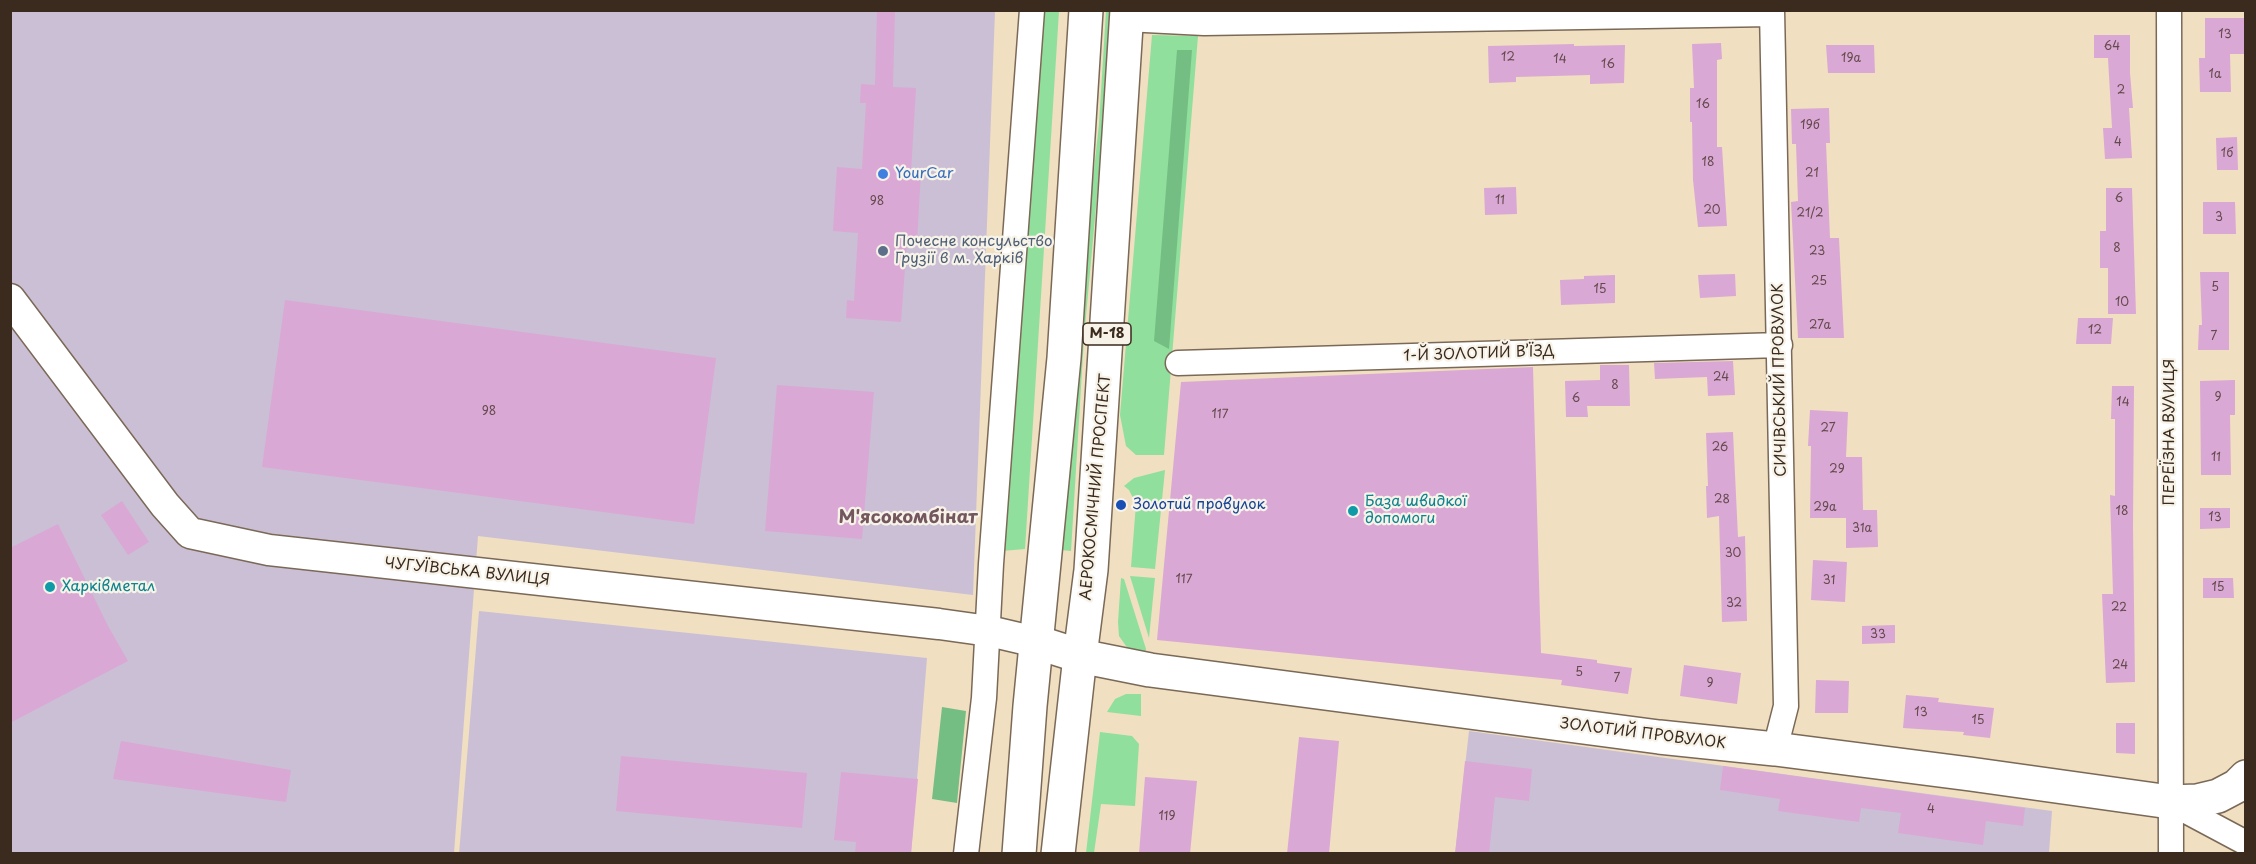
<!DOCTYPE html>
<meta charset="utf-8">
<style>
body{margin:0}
#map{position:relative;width:2256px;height:864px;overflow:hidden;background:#f1dfc1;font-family:"Playpen Sans",sans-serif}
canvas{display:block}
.frame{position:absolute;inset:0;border:12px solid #3b2a1e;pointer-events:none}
</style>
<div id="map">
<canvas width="2256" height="864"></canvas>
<div class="frame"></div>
</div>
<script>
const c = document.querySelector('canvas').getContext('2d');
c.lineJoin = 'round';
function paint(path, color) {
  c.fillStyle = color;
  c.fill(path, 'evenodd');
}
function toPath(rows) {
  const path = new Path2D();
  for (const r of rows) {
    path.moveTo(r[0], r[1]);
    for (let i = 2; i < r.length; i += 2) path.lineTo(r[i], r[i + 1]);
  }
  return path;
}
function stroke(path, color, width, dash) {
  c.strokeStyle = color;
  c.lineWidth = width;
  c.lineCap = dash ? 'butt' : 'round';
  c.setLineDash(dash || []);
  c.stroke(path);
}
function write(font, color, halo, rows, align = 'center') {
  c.font = font + ' "Playpen Sans",sans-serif';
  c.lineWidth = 4.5;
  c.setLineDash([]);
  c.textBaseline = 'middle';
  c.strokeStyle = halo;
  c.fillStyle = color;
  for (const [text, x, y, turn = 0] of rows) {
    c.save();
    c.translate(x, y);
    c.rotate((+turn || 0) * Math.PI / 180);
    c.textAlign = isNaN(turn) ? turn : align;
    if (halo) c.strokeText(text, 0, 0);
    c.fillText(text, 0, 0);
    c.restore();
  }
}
const industrial = toPath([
 [10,11,995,11,973,595,478,536,454,853,11,853],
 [479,611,927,658,911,853,459,854],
 [1469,731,2052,811,2049,853,1455,854]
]);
const green = toPath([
 [1039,11,1059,11,1025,549,1002,551],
 [1106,11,1111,11,1106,97,1084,338,1071,551,1061,550,1085,252,1099,124],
 [1152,35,1198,36,1164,455,1136,455,1126,446,1120,415],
 [1165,470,1155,569,1131,567,1136,504,1129,490,1124,486,1134,478],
 [1130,576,1155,578,1149,638],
 [1121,578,1124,579,1146,649,1144,658,1131,653,1119,636,1118,622],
 [1126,694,1141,694,1141,716,1107,712,1115,699],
 [1100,732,1132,736,1139,744,1135,806,1101,804,1094,853,1086,853]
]);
const forest = toPath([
 [1177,50,1192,50,1169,349,1154,341],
 [942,707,966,711,957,803,932,799]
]);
const building = toPath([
 [877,10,895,10,893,87,916,88,911,172,921,172,917,242,907,241,901,322,846,318,847,300,854,301,858,233,833,231,837,167,862,169,866,103,860,103,861,84,875,85],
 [2205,18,2246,18,2246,54,2230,54,2231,92,2200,92,2199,58,2205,58],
 [2094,35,2130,35,2130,73,2133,108,2129,108,2132,158,2105,159,2103,128,2112,128,2108,58,2094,58],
 [1721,43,1722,59,1717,60,1717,147,1722,147,1727,226,1698,227,1693,180,1692,122,1690,122,1690,88,1694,88,1692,44],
 [1574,44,1574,46,1625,45,1624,83,1590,84,1590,75,1516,77,1516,82,1489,83,1488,46],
 [1826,45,1874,45,1875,73,1828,73],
 [1829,108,1830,143,1826,143,1830,238,1839,238,1844,338,1798,338,1791,202,1798,201,1796,144,1792,144,1791,109],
 [2237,137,2238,170,2217,170,2216,138],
 [1516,187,1517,214,1485,215,1484,188],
 [2106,188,2132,188,2136,314,2108,314,2108,268,2100,268,2100,231,2106,231],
 [2203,202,2235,202,2236,234,2203,234],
 [2200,272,2229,272,2229,350,2198,350,2199,325,2202,325],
 [1735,274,1736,296,1700,298,1698,275],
 [1615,275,1615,303,1561,305,1560,280,1584,279,1584,276],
 [285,300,716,358,694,524,262,467],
 [2078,318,2113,318,2111,344,2076,344],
 [1733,361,1735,395,1708,396,1707,377,1655,379,1654,363],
 [1600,365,1629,365,1630,406,1587,406,1588,417,1566,417,1565,381,1600,380],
 [1533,367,1541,653,1597,660,1597,663,1632,668,1628,694,1561,685,1562,680,1157,640,1181,382],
 [2235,380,2235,415,2230,415,2231,475,2201,475,2200,381],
 [777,385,874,392,862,539,765,531],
 [2112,386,2134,386,2133,528,2135,682,2106,683,2102,594,2113,594,2110,495,2115,496,2115,419,2111,419],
 [1810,410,1848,412,1846,457,1862,457,1863,510,1877,510,1878,547,1846,548,1846,518,1810,518,1811,446,1808,446],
 [1733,432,1738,537,1745,536,1747,621,1722,622,1719,516,1707,518,1706,486,1708,486,1706,433],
 [122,501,149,542,128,555,101,515],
 [2200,508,2230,508,2230,528,2200,529],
 [58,524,108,626,128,661,10,723,10,548],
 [1813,560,1847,562,1845,602,1811,600],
 [2203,578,2233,578,2234,598,2203,598],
 [1895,625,1895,643,1862,644,1862,626],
 [1684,665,1741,673,1737,704,1680,696],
 [1816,680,1849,681,1848,713,1815,713],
 [1906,695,1939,698,1938,702,1994,708,1990,738,1963,735,1964,732,1903,728],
 [2116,723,2135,723,2135,754,2116,753],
 [1299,737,1339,741,1329,854,1287,854],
 [121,741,291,770,286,802,113,779],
 [621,756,807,773,802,828,616,811],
 [1465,761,1532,769,1529,801,1495,797,1489,854,1455,854],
 [1723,766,2025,808,2023,826,1986,821,1983,845,1898,833,1901,813,1861,808,1859,822,1778,811,1780,799,1720,790],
 [841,772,918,779,911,854,855,854,856,842,834,840],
 [1145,777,1197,781,1190,854,1139,854]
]);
const minor = toPath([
 [1772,10,1786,706,1775,749],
 [2169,10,2171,854],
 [1126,19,1204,23,1772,14],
 [1178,363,1780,345],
 [2171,803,2246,843],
 [966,854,984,698,991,564,1032,10]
]);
const tertiary = toPath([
 [10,299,165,505,190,533,269,550,939,624,989,631,1036,642]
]);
const secondary = toPath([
 [1036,642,1080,656,1150,670,1659,737,1775,749,1970,774,2170,802,2197,801,2218,796,2237,786,2246,777]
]);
const primary = toPath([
 [1019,854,1030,706,1064,358,1086,10],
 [1058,854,1080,656,1091,570,1127,10]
]);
const markers = [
 [883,174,6,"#3f7fe0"],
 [883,251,6,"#5c6f8a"],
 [1121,505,6,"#1a4fb4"],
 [1353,511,6,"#0f9aa8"],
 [50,587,6,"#0f9aa8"]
];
const numberNames = [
 ["13",2225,35],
 ["64",2112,47],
 ["12",1508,58],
 ["19а",1851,59],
 ["14",1560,60],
 ["16",1608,65],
 ["1а",2215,75],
 ["2",2121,91],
 ["16",1703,105],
 ["19б",1810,126],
 ["4",2118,143],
 ["1б",2227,154],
 ["18",1708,163],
 ["21",1812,174],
 ["6",2119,199],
 ["11",1500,201],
 ["98",877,202],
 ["20",1712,211],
 ["21/2",1810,214],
 ["3",2219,218],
 ["8",2117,249],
 ["23",1817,252],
 ["25",1819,282],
 ["5",2215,288],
 ["15",1600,290],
 ["10",2122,303],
 ["27а",1820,326],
 ["12",2095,331],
 ["7",2214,337],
 ["24",1721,378],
 ["8",1615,386],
 ["9",2218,398],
 ["6",1576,399],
 ["14",2123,403],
 ["98",489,412],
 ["117",1220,415],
 ["27",1828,429],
 ["26",1720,448],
 ["11",2216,458],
 ["29",1837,470],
 ["28",1722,500],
 ["29а",1825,508],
 ["18",2122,512],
 ["13",2215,518],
 ["31а",1862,529],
 ["30",1733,554],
 ["117",1184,580],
 ["31",1829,581],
 ["15",2218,588],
 ["32",1734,604],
 ["22",2119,608],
 ["33",1878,635],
 ["24",2120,666],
 ["5",1579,673],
 ["7",1617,679],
 ["9",1710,684],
 ["13",1921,713],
 ["15",1978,721],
 ["4",1931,810],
 ["119",1167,817]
];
const shields = [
 [1107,334,48]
];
const shieldNames = [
 ["М-18",1107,334]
];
const shopNames = [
 ["YourCar",895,174]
];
const serviceNames = [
 ["Почесне консульство",895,242],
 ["Грузії в м. Харків",895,259]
];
const streetNames = [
 ["1-Й ЗОЛОТИЙ В’ЇЗД",1479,354,-2],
 ["СИЧІВСЬКИЙ ПРОВУЛОК",1780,380,-91],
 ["ПЕРЕЇЗНА ВУЛИЦЯ",2170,432,-90],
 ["АЕРОКОСМІЧНИЙ ПРОСПЕКТ",1096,487,-85],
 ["ЧУГУЇВСЬКА ВУЛИЦЯ",467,572,6],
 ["ЗОЛОТИЙ ПРОВУЛОК",1643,734,7]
];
const cultureNames = [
 ["База швидкої",1365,502],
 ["допомоги",1365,519],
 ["Харківметал",62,587]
];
const transitNames = [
 ["Золотий провулок",1133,505]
];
const quarterNames = [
 ["М'ясокомбінат",908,518]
];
paint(industrial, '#cbbfd5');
paint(green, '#90df9d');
paint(forest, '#74be84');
paint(building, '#daa8d5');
stroke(minor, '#7b6957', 27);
stroke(tertiary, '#7b6957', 33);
stroke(secondary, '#7b6957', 36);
stroke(primary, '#7b6957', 36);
stroke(minor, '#fff', 24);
stroke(tertiary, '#fff', 30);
stroke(secondary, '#fff', 33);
stroke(primary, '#fff', 33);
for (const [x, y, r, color] of markers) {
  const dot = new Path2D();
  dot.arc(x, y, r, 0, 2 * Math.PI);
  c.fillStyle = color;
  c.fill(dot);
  stroke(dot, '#f7f3e8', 2);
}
write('12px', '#634a4c', null, numberNames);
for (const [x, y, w] of shields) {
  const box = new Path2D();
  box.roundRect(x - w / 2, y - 11, w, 22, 4.5);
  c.fillStyle = '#f7f3e8';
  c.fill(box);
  stroke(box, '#3b2a1e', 1.5);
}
write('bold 14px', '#3b2a1e', null, shieldNames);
write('15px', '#366cbe', '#f7f3e8', shopNames, 'left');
write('15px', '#4e5e75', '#f7f3e8', serviceNames, 'left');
write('15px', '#3b2a1e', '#f7f3e8', streetNames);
write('15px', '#0d838f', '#f7f3e8', cultureNames, 'left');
write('15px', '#164399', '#f7f3e8', transitNames, 'left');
write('bold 18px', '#73565e', '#f7f3e8', quarterNames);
</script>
